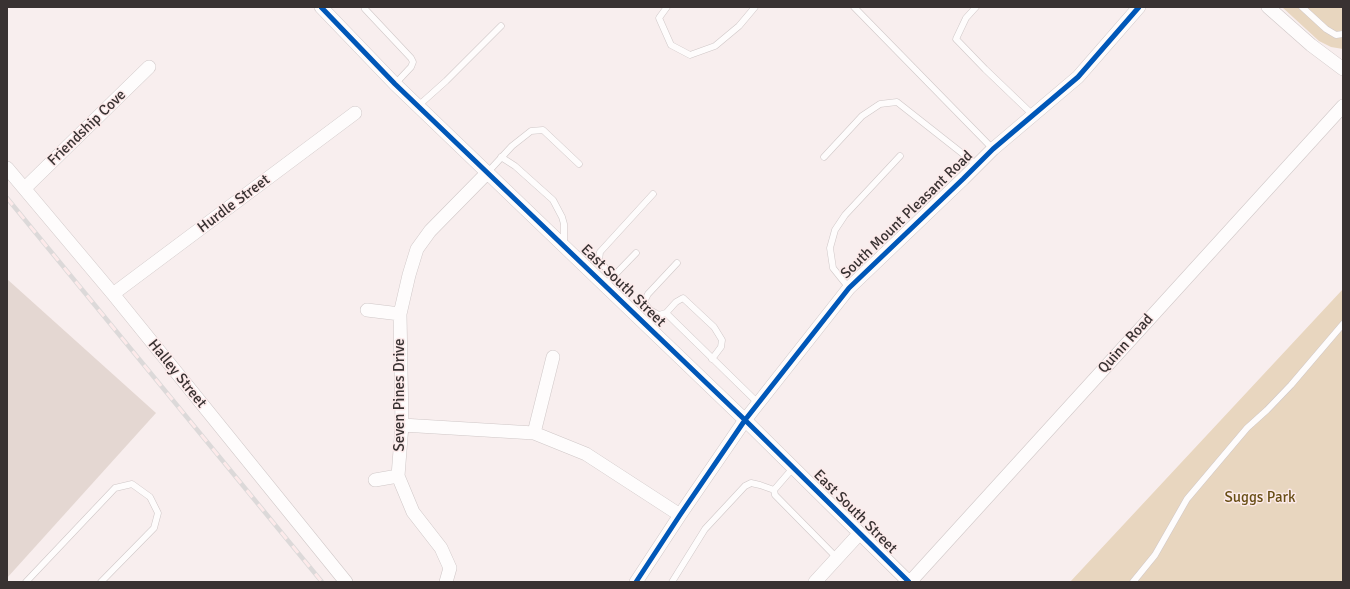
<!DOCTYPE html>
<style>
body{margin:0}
#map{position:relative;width:1350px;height:589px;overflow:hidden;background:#f8eeee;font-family:Signika,sans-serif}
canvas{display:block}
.frame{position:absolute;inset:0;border:8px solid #393232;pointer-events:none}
</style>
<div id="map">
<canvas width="1350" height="589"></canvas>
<div class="frame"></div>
</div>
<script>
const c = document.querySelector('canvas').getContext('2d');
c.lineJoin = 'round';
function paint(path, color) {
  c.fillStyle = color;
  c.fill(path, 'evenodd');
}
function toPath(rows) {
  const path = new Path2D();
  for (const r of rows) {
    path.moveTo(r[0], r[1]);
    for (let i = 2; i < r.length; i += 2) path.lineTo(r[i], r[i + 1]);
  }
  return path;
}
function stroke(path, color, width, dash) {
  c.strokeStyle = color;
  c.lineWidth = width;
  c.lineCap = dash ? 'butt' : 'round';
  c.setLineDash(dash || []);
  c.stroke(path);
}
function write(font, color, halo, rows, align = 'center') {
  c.font = font + ' Signika,sans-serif';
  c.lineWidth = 3;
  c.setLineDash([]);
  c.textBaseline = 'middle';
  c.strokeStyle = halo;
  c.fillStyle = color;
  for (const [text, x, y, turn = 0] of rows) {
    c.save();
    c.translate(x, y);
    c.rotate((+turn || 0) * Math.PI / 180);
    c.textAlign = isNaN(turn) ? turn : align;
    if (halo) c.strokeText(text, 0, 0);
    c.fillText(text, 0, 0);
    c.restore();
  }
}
const green = toPath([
 [1282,7,1343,7,1343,49,1331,47,1319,41],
 [1343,289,1343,582,1070,582]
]);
const building = toPath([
 [7,279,156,413,7,578]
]);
const service = toPath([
 [667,7,659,18,671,45,690,55,715,46,739,26,755,7],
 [854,7,993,149],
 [976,7,966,18,956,39,985,69,1033,115],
 [1302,7,1326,29,1336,35,1343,34],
 [365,9,411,58,413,62,411,67,395,84],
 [418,106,446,81,501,26],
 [501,157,515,166,553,200,562,217,564,224,564,245],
 [824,157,862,116,880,104,897,102,977,165],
 [487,173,512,146,531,131,543,130,579,164],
 [613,276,599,261,600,252,653,194],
 [605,285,636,253],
 [849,288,833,268,830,248,835,230,845,215,900,156],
 [666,313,676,302,683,298,714,327,722,340,721,347,712,359],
 [659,315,650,310,644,302,648,294,677,263],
 [647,326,659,315,666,313,759,404],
 [793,468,774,490,775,495,837,558],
 [26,582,115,488,132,484,150,497,158,513,154,528,101,582],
 [672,582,705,529,745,486,751,483,760,485,774,490],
 [1133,582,1155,555,1187,499,1247,428,1267,410,1291,385,1343,324]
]);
const minor = toPath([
 [321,7,395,84,745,420,909,582],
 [1268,7,1311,45,1343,69],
 [7,168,113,294,346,582],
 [25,188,149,67],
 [113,294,355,113],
 [367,310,400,314,402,425,398,476],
 [400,314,409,275,417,249,430,231,487,173],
 [402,425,534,433,586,454,680,515],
 [534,433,553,357],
 [375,480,398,476,413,512,441,548,450,568,446,582],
 [636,582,680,515,745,420,849,288,963,179,993,149,1078,77,1139,7],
 [815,582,859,534],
 [910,582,1343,106]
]);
const rail = toPath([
 [7,198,322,582]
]);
const cycleway = toPath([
 [321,7,395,84,745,420,909,582],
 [636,582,680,515,745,420,849,288,963,179,993,149,1078,77,1139,7]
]);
const streetNames = [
 ["Friendship Cove",87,128,-44],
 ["Hurdle Street",234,204,-37],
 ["South Mount Pleasant Road",907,215,-44],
 ["East South Street",623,286,44],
 ["Quinn Road",1126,344,-48],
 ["Halley Street",177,374,51],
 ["Seven Pines Drive",400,395,-90],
 ["East South Street",855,512,45]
];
const parkNames = [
 ["Suggs Park",1260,498]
];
paint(green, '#e8d6bf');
paint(building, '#e4d7d2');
stroke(service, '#cfc7c7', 7);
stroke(minor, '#cfc7c7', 14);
stroke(service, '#fefcfc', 6);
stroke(minor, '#fefcfc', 13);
stroke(rail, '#dcd9d9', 4.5);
stroke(rail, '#fceaea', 3, [9]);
stroke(cycleway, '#0057b8', 5);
write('15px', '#393232', '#fceaea', streetNames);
write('15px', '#684e15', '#fceaea', parkNames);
</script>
